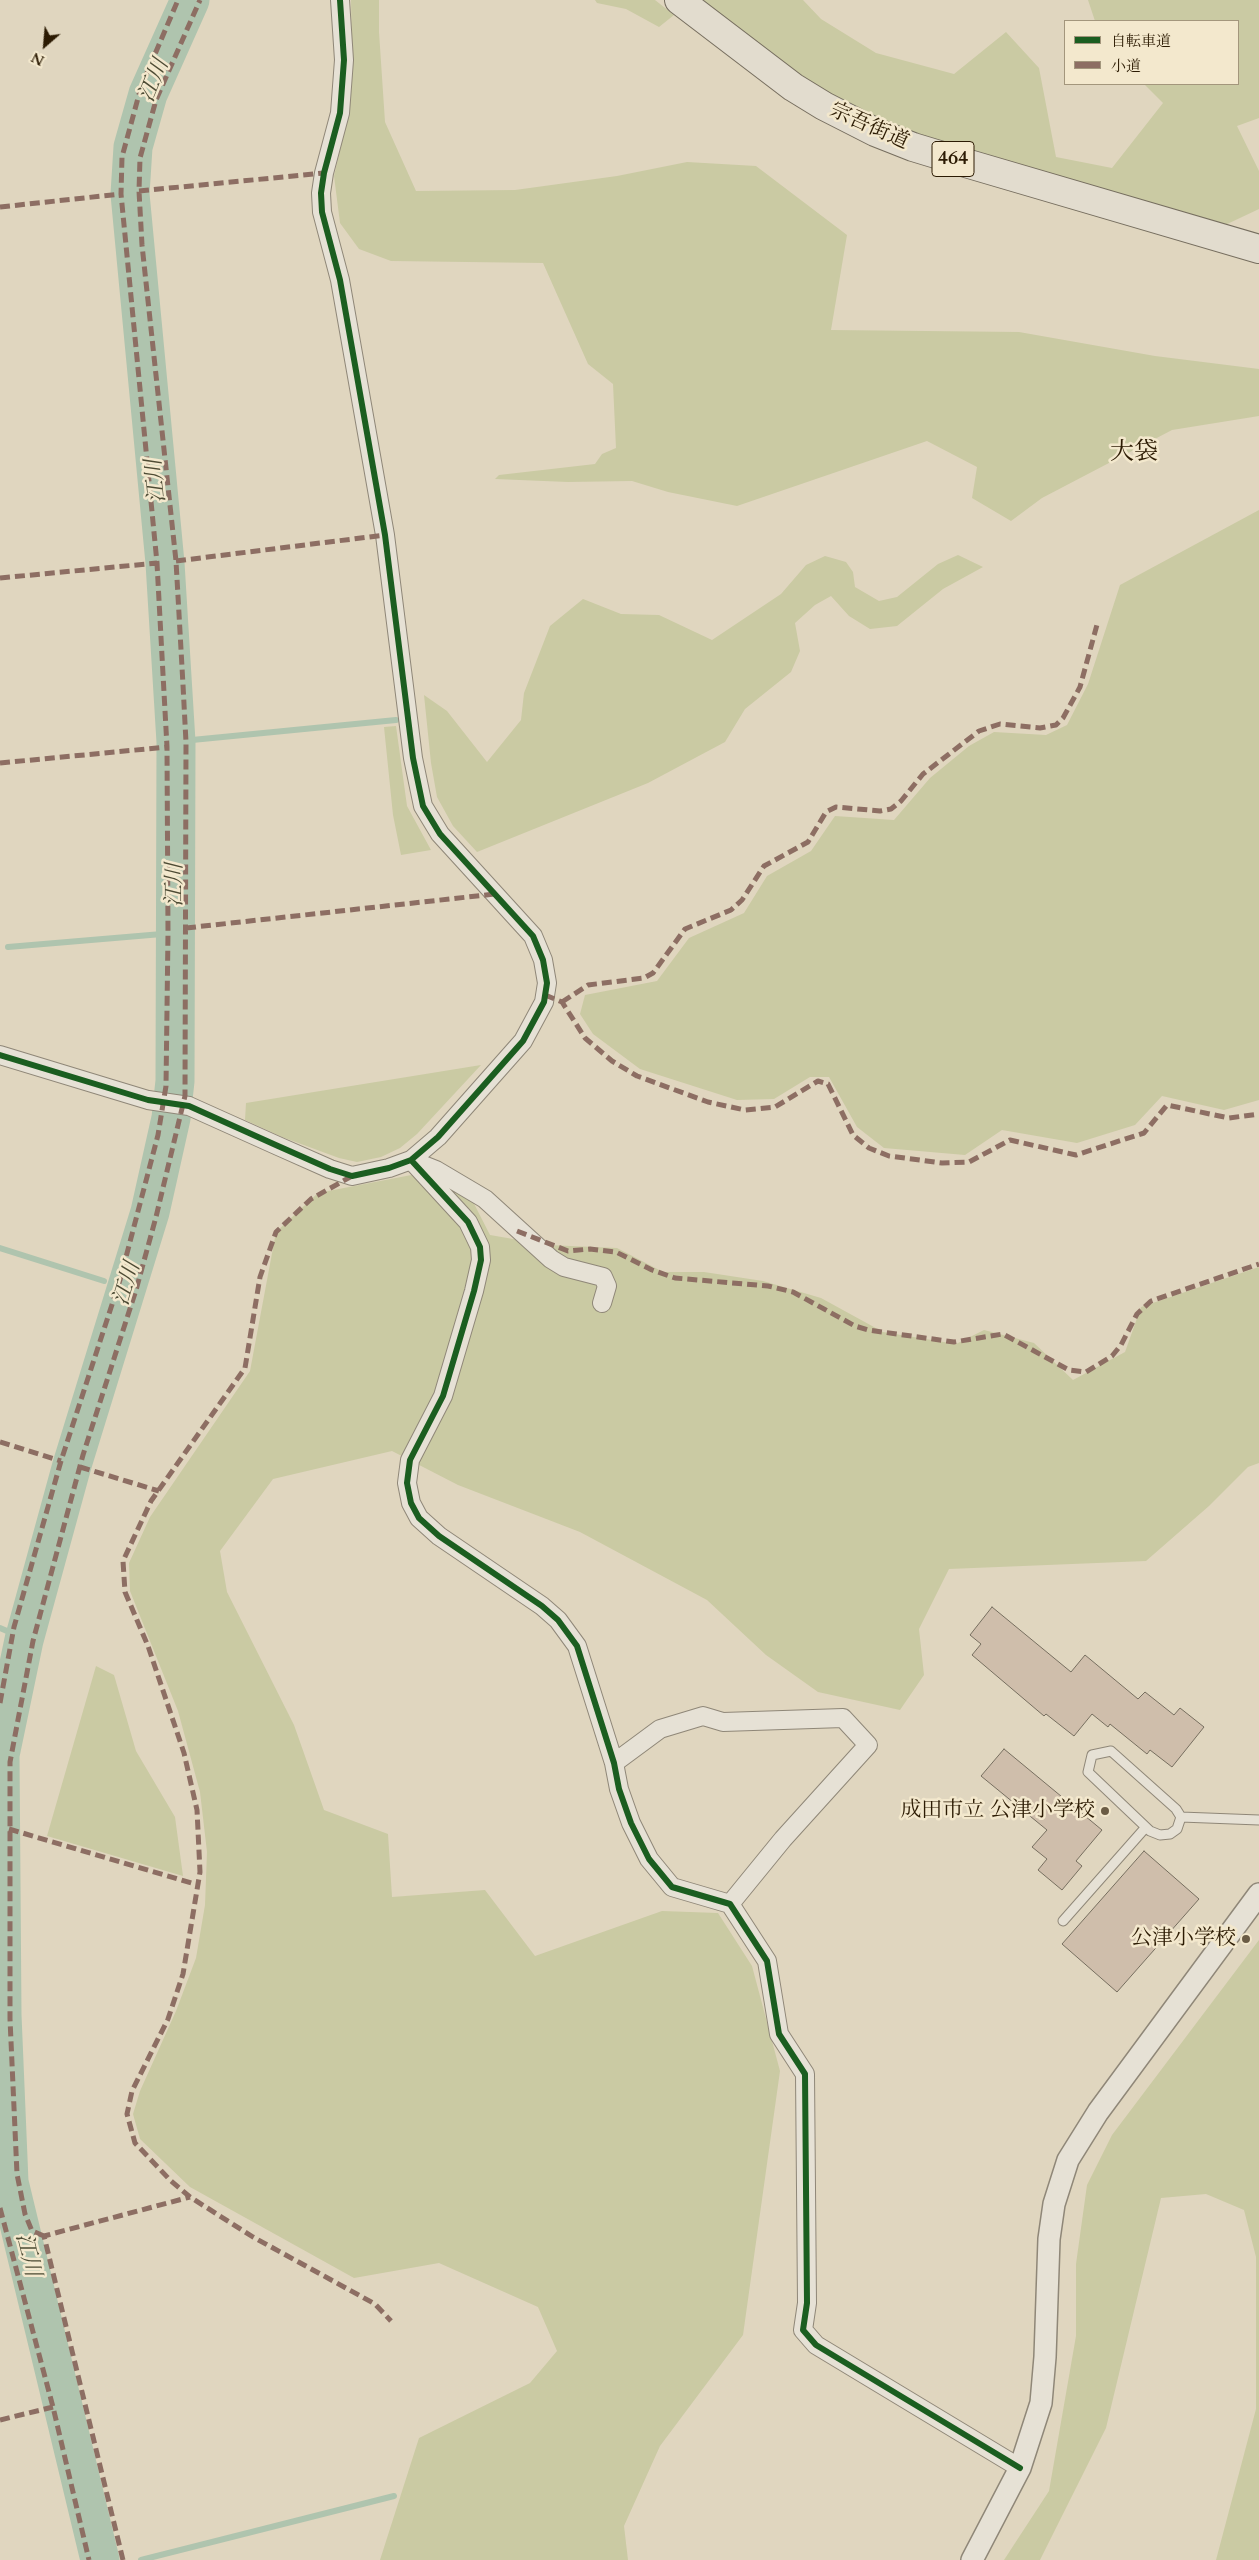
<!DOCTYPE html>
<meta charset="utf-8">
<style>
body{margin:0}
#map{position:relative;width:1259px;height:2560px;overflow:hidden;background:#e0d6bf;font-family:Cardo,"Noto Serif JP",serif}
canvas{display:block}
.legend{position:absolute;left:1064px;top:20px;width:175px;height:65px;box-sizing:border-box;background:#f3e8cd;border:1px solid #a3967c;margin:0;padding:6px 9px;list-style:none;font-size:15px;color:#2c1b03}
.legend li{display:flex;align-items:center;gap:10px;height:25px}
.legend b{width:25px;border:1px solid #a3967c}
.north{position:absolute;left:20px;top:20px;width:50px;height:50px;-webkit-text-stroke:4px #f3e8cd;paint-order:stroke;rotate:207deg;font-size:14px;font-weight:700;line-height:20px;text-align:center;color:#2c1b03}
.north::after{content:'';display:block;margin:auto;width:18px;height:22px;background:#2c1b03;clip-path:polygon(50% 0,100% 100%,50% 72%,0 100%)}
</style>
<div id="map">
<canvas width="1259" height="2560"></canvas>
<ul class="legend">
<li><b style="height:6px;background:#1b5e20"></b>自転車道</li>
<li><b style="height:6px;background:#8d6e63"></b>小道</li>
</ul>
<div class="north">N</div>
</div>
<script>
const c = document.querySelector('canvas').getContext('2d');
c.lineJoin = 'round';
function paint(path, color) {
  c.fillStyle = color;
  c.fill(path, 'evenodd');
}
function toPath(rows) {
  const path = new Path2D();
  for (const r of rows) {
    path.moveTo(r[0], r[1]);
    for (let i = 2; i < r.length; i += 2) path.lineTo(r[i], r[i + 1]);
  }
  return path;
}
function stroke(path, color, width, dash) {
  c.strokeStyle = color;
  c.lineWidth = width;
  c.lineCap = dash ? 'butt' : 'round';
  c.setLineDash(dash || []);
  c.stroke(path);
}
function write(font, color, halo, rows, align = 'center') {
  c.font = font + ' Cardo,"Noto Serif JP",serif';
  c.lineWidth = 5;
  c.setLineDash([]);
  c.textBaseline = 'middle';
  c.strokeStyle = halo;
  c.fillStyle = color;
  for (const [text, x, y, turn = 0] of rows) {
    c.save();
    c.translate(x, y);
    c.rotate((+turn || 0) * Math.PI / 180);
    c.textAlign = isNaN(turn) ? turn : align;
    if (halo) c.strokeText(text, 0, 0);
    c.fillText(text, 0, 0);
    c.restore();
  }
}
const green = toPath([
 [351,0,379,0,379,32,385,122,416,191,515,190,617,176,687,162,756,166,847,235,831,330,1019,332,1155,356,1259,369,1259,416,1172,430,1042,498,1011,521,972,498,977,467,927,441,737,506,668,492,632,481,568,482,495,479,499,475,595,464,602,454,616,448,613,384,588,364,543,263,391,261,359,249,340,223,334,176,348,115,352,62],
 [595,0,655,0,674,15,659,27,626,9,597,3],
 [697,0,803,0,821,19,876,53,954,74,1006,32,1039,68,1056,157,1112,168,1163,103,1144,84,1238,84,1238,21,1095,21,1088,0,1259,0,1259,118,1237,126,1259,171,1259,209,1223,226,965,151,872,118,820,91],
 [1259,510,1259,1100,1224,1110,1162,1096,1135,1125,1077,1143,1002,1130,965,1155,884,1148,857,1127,829,1077,810,1077,774,1099,737,1100,640,1069,593,1034,580,1014,585,995,657,981,689,938,744,913,767,876,811,851,835,816,894,820,930,778,969,746,994,732,1046,735,1067,725,1088,684,1120,585],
 [958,555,983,567,943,589,897,626,870,629,849,616,831,596,815,605,795,623,800,651,791,672,745,709,725,742,648,783,477,852,453,826,437,797,431,763,424,695,447,711,487,762,521,720,524,693,550,626,583,599,621,614,659,615,712,640,781,594,806,565,825,556,846,562,853,572,855,587,879,601,897,597,938,564],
 [396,726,407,806,431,850,401,855,393,815,384,727],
 [481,1065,417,1134,400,1148,381,1157,357,1162,339,1158,282,1137,245,1120,246,1103],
 [432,1171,466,1188,490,1235,548,1245,617,1248,663,1272,704,1272,763,1281,821,1298,883,1332,956,1344,984,1330,1034,1343,1073,1380,1125,1352,1141,1307,1259,1267,1259,1463,1248,1467,1209,1506,1146,1561,949,1569,919,1629,924,1675,900,1710,818,1692,766,1655,707,1600,580,1532,458,1485,392,1451,273,1479,220,1551,227,1592,294,1725,324,1810,388,1834,392,1897,485,1890,535,1956,662,1911,718,1913,752,1966,780,2071,743,2335,660,2446,624,2526,628,2560,380,2560,419,2438,530,2383,557,2351,538,2307,439,2263,354,2278,190,2187,140,2139,133,2114,140,2091,176,2011,196,1958,205,1905,207,1852,200,1792,178,1711,130,1591,129,1563,150,1517,250,1371,276,1232,318,1193],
 [96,1666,114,1675,136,1751,175,1817,183,1876,47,1836],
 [1259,1940,1259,2560,1216,2560,1256,2409,1256,2257,1244,2210,1206,2194,1161,2198,1106,2428,1040,2560,1004,2560,1049,2491,1076,2336,1076,2264,1087,2185,1112,2135]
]);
const stream = toPath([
 [192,740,396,720],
 [176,742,181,742],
 [173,933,176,933],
 [8,947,162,934],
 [0,1248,104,1281],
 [123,1287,127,1288],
 [0,1628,7,1631],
 [21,1635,25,1636],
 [141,2560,394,2496]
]);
const river = toPath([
 [100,2560,9,2182,2,2015,0,1755,24,1640,72,1465,150,1212,171,1118,175,1081,176,742,165,563,130,194,133,147,148,94,190,0]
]);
const building = toPath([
 [992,1607,1071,1672,1085,1655,1138,1699,1145,1692,1174,1715,1180,1708,1204,1727,1172,1767,1150,1750,1147,1754,1110,1724,1108,1727,1092,1714,1074,1736,1046,1714,1044,1716,972,1655,981,1644,970,1635,992,1607],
 [1004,1749,1102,1830,1076,1861,1082,1866,1062,1890,1038,1870,1047,1859,1032,1847,1047,1830,981,1776,1004,1749],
 [1144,1851,1199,1899,1117,1992,1062,1944,1144,1851]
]);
const service = toPath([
 [1111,1751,1176,1809,1181,1817,1177,1829,1170,1834,1160,1835,1150,1831,1088,1772,1092,1755,1111,1751],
 [1181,1817,1259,1820],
 [1063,1921,1146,1827]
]);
const minor = toPath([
 [0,1055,148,1100,189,1106,278,1146,330,1169,352,1176,389,1168,411,1160,438,1137,523,1041,544,1002,547,983,543,960,533,936,440,834,423,806,413,758,385,535,340,280,322,212,321,193,324,173,340,113,344,60,340,0],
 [411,1160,468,1222,480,1247,481,1260,474,1291,443,1396,410,1460,407,1483,411,1503,419,1518,439,1536,542,1606,558,1620,577,1646,614,1763,619,1789,631,1823,649,1859,672,1887,730,1904,767,1961,779,2034,805,2074,807,2303,803,2330,816,2345,1020,2468],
 [416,1162,436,1170,485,1199,551,1259,564,1267,603,1277,607,1286,602,1303],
 [614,1763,660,1729,703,1716,723,1722,843,1718,868,1745,783,1839,730,1904]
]);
const tertiary = toPath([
 [972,2560,1020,2468,1041,2403,1045,2357,1049,2239,1054,2204,1068,2160,1098,2112,1259,1894]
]);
const trunk = toPath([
 [679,0,793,87,824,106,875,132,913,147,969,164,1259,249]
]);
const quiet = toPath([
 [139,191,324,173],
 [0,207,121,194],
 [176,561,385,535],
 [0,578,157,563],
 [0,763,167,747],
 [186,928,495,894],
 [545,995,562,1002,585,1038,612,1061,637,1076,708,1102,745,1110,775,1107,818,1081,828,1084,853,1135,869,1148,889,1156,942,1163,969,1162,1010,1140,1076,1155,1144,1133,1167,1105,1229,1118,1259,1114],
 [562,1002,588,985,644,978,653,973,685,929,731,910,742,900,764,866,808,842,826,812,836,807,880,811,891,809,901,801,923,774,979,731,1000,724,1040,728,1056,725,1063,718,1080,687,1098,621],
 [352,1176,311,1199,276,1232,260,1277,245,1368,151,1501,123,1561,125,1592,148,1646,184,1753,197,1810,200,1872,183,1974,168,2019,132,2091,127,2114,135,2143,171,2181,190,2197,253,2237,375,2304,391,2321],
 [517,1231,568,1251,590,1249,616,1252,652,1270,675,1278,768,1286,793,1292,855,1326,868,1330,954,1342,1003,1334,1069,1370,1086,1372,1112,1356,1121,1345,1137,1314,1151,1301,1259,1264],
 [0,1442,61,1461],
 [80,1467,159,1491],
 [0,1703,14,1627,61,1461,120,1280,158,1135,166,1086,168,933,167,747,162,656,157,563,121,194,122,157,141,87,178,0],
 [9,1829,198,1885],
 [0,2208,53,2407,89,2560],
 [44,2236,32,2231,25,2214,17,2174,10,2019,10,1762,33,1641,83,1455,136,1290,156,1217,185,1096,186,742,183,685,176,561,142,245,139,191,140,158,156,100,200,0],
 [0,2420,53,2407],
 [123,2560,44,2236,190,2197]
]);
const cycleway = toPath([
 [0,1055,148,1100,189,1106,278,1146,330,1169,352,1176,389,1168,411,1160,438,1137,523,1041,544,1002,547,983,543,960,533,936,440,834,423,806,413,758,385,535,340,280,322,212,321,193,324,173,340,113,344,60,340,0],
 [411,1160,468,1222,480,1247,481,1260,474,1291,443,1396,410,1460,407,1483,411,1503,419,1518,439,1536,542,1606,558,1620,577,1646,614,1763,619,1789,631,1823,649,1859,672,1887,730,1904,767,1961,779,2034,805,2074,807,2303,803,2330,816,2345,1020,2468]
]);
const markers = [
 [1105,1811,5,"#6b5c45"],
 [1246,1939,5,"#6b5c45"]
];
const shields = [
 [953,159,42]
];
const shieldNames = [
 ["464",953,159]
];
const streetNames = [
 ["宗吾街道",869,127,24]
];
const poiNames = [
 ["成田市立 公津小学校",1095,1811],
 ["公津小学校",1236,1939]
];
const waterNames = [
 ["江川",155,81,-68],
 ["江川",157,481,-96],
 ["江川",176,885,-90],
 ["江川",128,1284,-73],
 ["江川",27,2255,76]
];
const quarterNames = [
 ["大袋",1134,453]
];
paint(green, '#cacaa3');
stroke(stream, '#afc4ae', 6);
stroke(river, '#afc4ae', 39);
paint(building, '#cfbeab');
stroke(building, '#766e5f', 1);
stroke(service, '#8f8778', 11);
stroke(minor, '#8f8778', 20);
stroke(tertiary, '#8f8778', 24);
stroke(trunk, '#766e5f', 30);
stroke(service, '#e6e1d5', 9);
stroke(minor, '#e6e1d5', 18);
stroke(tertiary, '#e6e1d5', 21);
stroke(trunk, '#e2dcce', 28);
stroke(quiet, '#8d6e63', 5, [10, 5]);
stroke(cycleway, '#1b5e20', 6);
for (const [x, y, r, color] of markers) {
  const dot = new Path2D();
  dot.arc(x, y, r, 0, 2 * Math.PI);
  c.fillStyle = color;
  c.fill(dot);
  stroke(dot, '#f3e8cd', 2);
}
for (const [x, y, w] of shields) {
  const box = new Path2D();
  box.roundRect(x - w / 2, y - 17.5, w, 35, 4);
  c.fillStyle = '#f3e8cd';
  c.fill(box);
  stroke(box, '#2c1b03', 1);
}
write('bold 20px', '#2c1b03', null, shieldNames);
write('21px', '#2c1b03', '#f3e8cd', streetNames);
write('21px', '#2c1b03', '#f3e8cd', poiNames, 'right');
write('italic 22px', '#4d4b34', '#f3e8cd', waterNames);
write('24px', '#2c1b03', '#f3e8cd', quarterNames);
</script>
